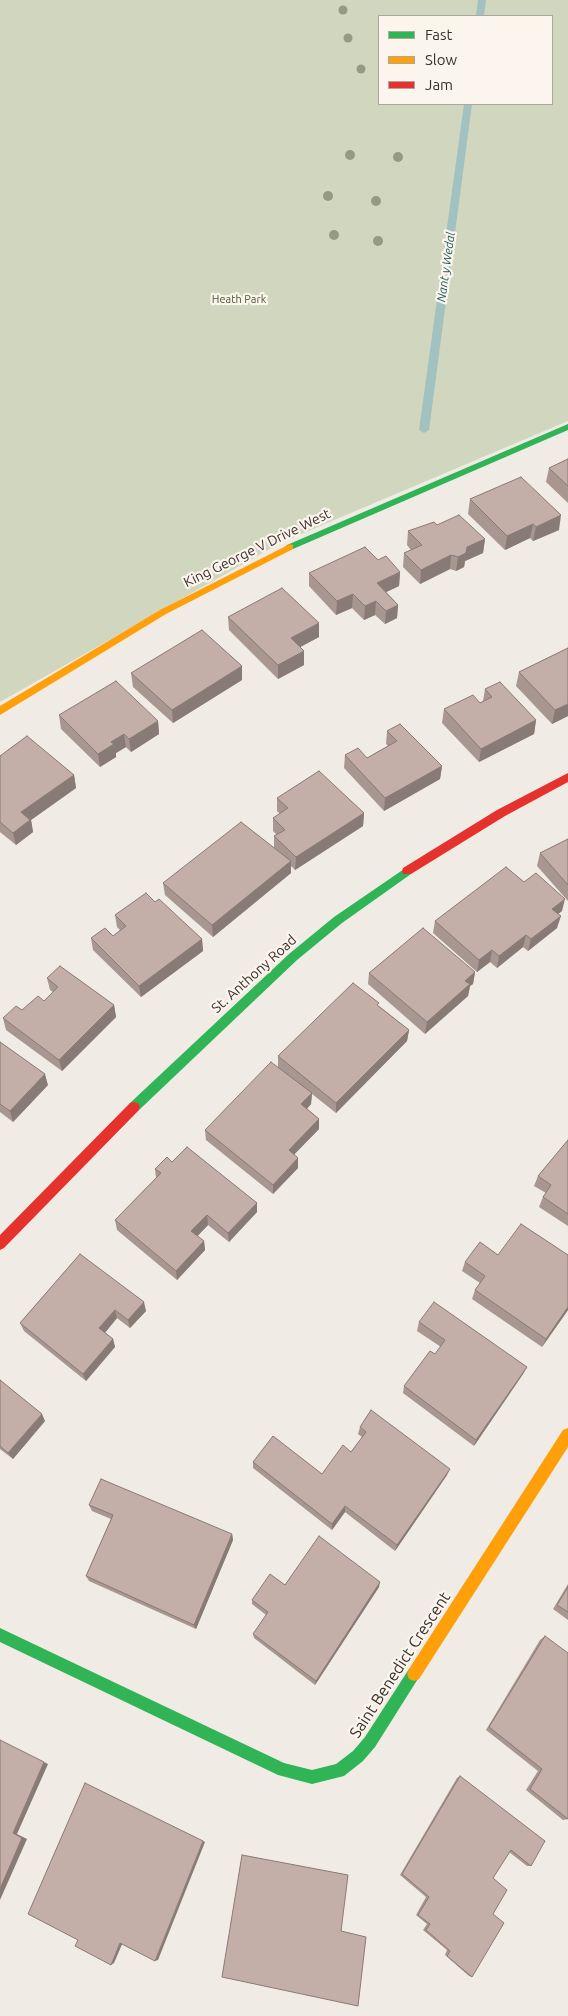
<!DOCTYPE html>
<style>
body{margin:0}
#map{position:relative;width:568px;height:2016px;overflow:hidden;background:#f0ebe5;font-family:Ubuntu,sans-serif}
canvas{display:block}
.legend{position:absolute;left:378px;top:15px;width:175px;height:90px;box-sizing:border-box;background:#fbf5ee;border:1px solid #aea6a0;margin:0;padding:6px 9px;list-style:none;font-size:15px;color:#3b302b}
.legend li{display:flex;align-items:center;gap:10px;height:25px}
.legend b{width:25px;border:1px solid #aea6a0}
</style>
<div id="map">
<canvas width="568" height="2016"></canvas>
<ul class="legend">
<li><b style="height:6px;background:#30b455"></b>Fast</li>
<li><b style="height:6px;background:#ff9f0a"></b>Slow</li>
<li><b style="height:6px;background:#e5322d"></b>Jam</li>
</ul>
</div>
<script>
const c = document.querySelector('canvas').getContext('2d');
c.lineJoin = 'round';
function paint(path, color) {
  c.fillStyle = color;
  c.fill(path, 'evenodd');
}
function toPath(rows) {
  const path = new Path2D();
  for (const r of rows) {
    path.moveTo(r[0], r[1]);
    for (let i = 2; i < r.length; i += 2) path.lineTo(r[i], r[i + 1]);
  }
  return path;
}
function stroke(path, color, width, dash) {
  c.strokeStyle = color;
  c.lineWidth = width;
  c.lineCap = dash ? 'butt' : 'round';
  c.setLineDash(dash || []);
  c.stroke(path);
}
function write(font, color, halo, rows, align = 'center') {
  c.font = font + ' Ubuntu,sans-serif';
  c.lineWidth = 4.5;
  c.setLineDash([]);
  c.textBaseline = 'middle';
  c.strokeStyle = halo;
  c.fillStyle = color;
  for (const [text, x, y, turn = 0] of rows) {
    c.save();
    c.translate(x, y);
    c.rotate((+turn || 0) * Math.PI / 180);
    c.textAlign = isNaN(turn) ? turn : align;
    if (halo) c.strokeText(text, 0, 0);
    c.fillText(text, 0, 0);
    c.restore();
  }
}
const green = toPath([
 [0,0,568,0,568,421,280,543,0,702],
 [379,16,552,16,552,104,379,104]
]);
const stream = toPath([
 [478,0,486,0,484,16,476,16,478,0],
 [464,104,472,104,429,430,424,433,419,430,464,104]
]);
const fast = toPath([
 [568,424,568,430,293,549,290,550,285,547,287,545,568,424],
 [407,867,412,871,411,874,342,923,297,960,138,1111,134,1112,130,1111,128,1107,130,1103,289,954,334,917,407,867],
 [0,1628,284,1763,312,1770,336,1764,353,1751,365,1737,409,1669,414,1667,419,1669,421,1674,375,1747,363,1761,344,1776,312,1784,278,1775,0,1642,0,1628]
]);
const slow = toPath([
 [290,544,293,545,293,549,166,614,0,715,0,706,160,610,290,544],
 [568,1428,568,1447,419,1679,414,1681,409,1679,407,1674,409,1669,563,1430,568,1428]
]);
const jam = toPath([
 [568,773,568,782,505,816,411,874,403,874,402,871,403,868,497,810,568,773],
 [134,1102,138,1103,140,1107,138,1111,4,1248,0,1250,0,1235,130,1103,134,1102]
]);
const trees = [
 [343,10,4.5],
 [348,38,4.5],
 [361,69,4.5],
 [350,155,5],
 [398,157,5],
 [328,196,5],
 [376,201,5],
 [334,235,5],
 [378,241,5]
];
const wall = toPath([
 [568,459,568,503,546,482,549,468],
 [470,499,559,530,533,541,530,538,505,550,468,514],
 [437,525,485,539,483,553,465,561,464,567,456,571,450,569,420,584,403,567,404,553,411,550,407,545,408,531],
 [378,560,400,572,399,586,386,592,398,605,397,618,385,624,375,615,364,620,352,608,336,615,309,586,309,573],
 [228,617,319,623,319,637,300,647,304,651,304,665,278,679,229,630],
 [568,648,568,716,552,724,516,686,519,672],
 [242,666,242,680,173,723,133,687,131,673],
 [485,689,536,720,534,734,479,762,442,723,444,709,480,703,483,701],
 [59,715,158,721,159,734,131,752,126,747,116,753,116,757,100,767,61,729],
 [387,731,442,766,440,779,384,811,344,768,345,755,367,758,388,746,386,744],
 [0,756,74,775,76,788,31,820,33,832,16,845,0,832],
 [277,798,364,813,363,826,295,870,291,866,291,873,213,937,165,895,163,883,274,848,274,836,277,835,273,831,273,818,280,814,277,811],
 [568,839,568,901,537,866,540,853],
 [524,882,562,911,558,914,557,928,528,951,523,947,497,968,490,962,477,972,433,933,435,921],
 [155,902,202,939,203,951,141,997,93,950,91,938,113,936,120,930,117,927,115,915],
 [475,972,473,984,470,986,468,996,425,1034,368,984,369,973],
 [47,978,114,1005,116,1017,62,1071,6,1030,3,1018,44,1001,53,992,50,990],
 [379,1006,409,1030,407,1041,336,1113,312,1094,311,1104,307,1109,319,1119,319,1129,294,1154,298,1168,273,1194,206,1140,205,1130,278,1067,278,1056],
 [0,1042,48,1085,13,1122,0,1112],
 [568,1140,568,1226,539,1207,543,1197,546,1193,534,1186,538,1176],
 [172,1162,257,1212,229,1242,208,1225,197,1236,204,1241,205,1250,177,1280,117,1230,115,1220,156,1178,155,1169],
 [80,1254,146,1311,130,1328,117,1318,105,1333,113,1339,115,1347,86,1381,24,1331,20,1323],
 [568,1255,568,1310,542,1347,472,1299,475,1290,480,1283,462,1271,465,1262],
 [419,1322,527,1367,523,1374,474,1446,403,1393,404,1386,435,1354,441,1347,417,1331],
 [0,1380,45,1421,13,1459,0,1449],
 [360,1427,447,1475,395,1551,345,1512,332,1530,253,1468,253,1462,322,1474,351,1452,362,1437,358,1434],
 [89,1505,232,1534,233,1540,196,1629,89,1581,86,1576,111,1519,92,1511],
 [568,1584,568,1620,553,1609],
 [285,1585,379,1587,315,1685,254,1638,253,1634,266,1615,252,1604,252,1600],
 [545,1636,568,1819,563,1820,526,1790,538,1771,486,1730,540,1640],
 [460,1776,531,1866,527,1866,509,1852,493,1878,493,1914,472,1977,469,1976,445,1955,447,1950,423,1930,427,1924,416,1915,426,1897,400,1875,457,1778]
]);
const shadedWall = toPath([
 [561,515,559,530,533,541,536,527],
 [533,524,530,538,505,550,507,536],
 [485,539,483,553,465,561,464,567,456,571,458,557,467,547],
 [451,555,450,569,420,584,421,570],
 [400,572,399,586,376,597,377,583],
 [353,594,352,608,336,615,337,601],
 [376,601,375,615,364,620,365,606],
 [398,605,397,618,385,624,386,611],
 [319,623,319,637,291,652,291,638],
 [304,651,304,665,278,679,278,665],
 [242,666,242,680,173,723,172,710],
 [568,704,568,716,552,724,555,710],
 [536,720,534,734,479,762,481,749],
 [158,721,159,734,131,752,129,739],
 [124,734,126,747,116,753,116,757,100,767,98,754,111,742],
 [442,766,440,779,384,811,385,798],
 [74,775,76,788,31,820,33,832,16,845,13,833,21,812],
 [364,813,363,826,295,870,296,857],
 [291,861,291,873,213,937,212,925],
 [565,899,562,911,549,921,552,909],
 [561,916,557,928,528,951,531,939],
 [526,935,523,947,497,968,499,956],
 [202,939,203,951,141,997,139,986],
 [492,950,490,962,477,972,479,960],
 [475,972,473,984,470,986,468,996,425,1034,427,1022,465,981],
 [114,1005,116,1017,62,1071,59,1060],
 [409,1030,407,1041,336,1113,336,1103],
 [45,1074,48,1085,13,1122,10,1111],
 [312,1093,311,1104,301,1115,301,1104],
 [319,1119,319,1129,289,1160,289,1150],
 [298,1158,298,1168,273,1194,273,1185],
 [257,1203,257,1212,229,1242,228,1233],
 [207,1215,208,1225,193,1241,191,1231],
 [204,1241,205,1250,177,1280,176,1271],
 [144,1302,146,1311,130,1328,128,1320],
 [568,1307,568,1310,542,1347,546,1339],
 [115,1310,117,1318,102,1336,99,1328],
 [113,1339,115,1347,86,1381,83,1374],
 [527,1367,523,1374,474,1446,476,1440],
 [42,1414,45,1421,13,1459,8,1453],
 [450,1469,447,1475,395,1551,397,1545],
 [345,1506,345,1512,332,1530,332,1524],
 [232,1534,233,1540,196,1629,194,1625],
 [380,1582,379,1587,315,1685,316,1681],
 [44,1762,48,1764,17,1834,27,1839,0,1900,0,1889,13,1833],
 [203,1841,205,1842,158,1960,155,1961],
 [123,1942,114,1963,111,1965,120,1943]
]);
const building = toPath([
 [568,459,568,486,549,468,568,459],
 [521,477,561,515,536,527,533,524,507,536,470,499,521,477],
 [459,515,485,539,467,547,466,553,458,557,451,555,421,570,404,553,422,545,408,531,434,522,437,525,459,515],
 [365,547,378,560,386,556,400,572,377,583,398,605,386,611,376,601,365,606,353,594,337,601,309,573,365,547],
 [282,588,319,623,291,638,304,651,278,665,228,617,282,588],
 [202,630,242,666,172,710,131,673,202,630],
 [568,648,568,704,555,710,519,672,568,648],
 [116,681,158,721,129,739,124,734,111,742,114,744,98,754,59,715,116,681],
 [500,682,536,720,481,749,444,709,473,695,480,703,492,697,485,689,500,682],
 [400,724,442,766,385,798,345,755,358,748,367,758,397,741,387,731,400,724],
 [27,736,74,775,21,812,30,820,13,833,0,822,0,756,27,736],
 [319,771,364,813,296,857,274,836,285,830,273,818,288,808,277,798,319,771],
 [241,822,291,861,212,925,163,883,241,822],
 [568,839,568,885,540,853,568,839],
 [506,867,524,882,536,873,565,899,552,909,561,916,531,939,526,935,499,956,492,950,479,960,435,921,506,867],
 [146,893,155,902,159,899,202,939,139,986,91,938,105,928,113,936,126,926,115,915,146,893],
 [423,928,475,972,465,981,470,984,427,1022,369,973,423,928],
 [60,966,114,1005,59,1060,3,1018,16,1006,22,1010,38,996,44,1001,58,987,47,978,60,966],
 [353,983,379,1003,377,1005,409,1030,336,1103,278,1056,353,983],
 [0,1042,45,1074,10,1111,0,1104,0,1042],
 [271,1062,312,1093,301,1104,319,1119,289,1150,298,1158,273,1185,205,1130,271,1062],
 [568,1140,568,1214,543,1197,551,1185,538,1176,568,1140],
 [187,1147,257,1203,228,1233,207,1215,191,1231,204,1241,176,1271,115,1220,161,1173,155,1169,167,1157,172,1162,187,1147],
 [521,1224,568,1255,568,1307,546,1339,475,1290,485,1276,465,1262,480,1242,498,1255,521,1224],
 [80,1254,144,1302,128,1320,115,1310,99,1328,113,1339,83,1374,20,1323,80,1254],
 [434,1302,527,1367,476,1440,404,1386,430,1351,435,1354,445,1340,419,1322,434,1302],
 [0,1380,42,1414,8,1453,0,1446,0,1380],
 [371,1410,450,1469,397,1545,345,1506,332,1524,253,1462,273,1436,322,1474,343,1445,351,1452,366,1432,360,1427,371,1410],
 [101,1479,232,1534,194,1625,86,1576,113,1515,89,1505,101,1479],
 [319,1536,380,1582,316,1681,253,1634,268,1612,252,1600,270,1574,285,1585,319,1536],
 [568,1587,568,1612,557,1605,568,1587],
 [545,1636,568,1653,568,1819,530,1789,542,1769,489,1727,545,1636],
 [0,1740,44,1762,13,1833,22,1838,0,1889,0,1740],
 [460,1776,545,1841,531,1866,511,1850,493,1878,507,1890,493,1914,504,1923,472,1977,447,1956,450,1951,426,1930,430,1924,418,1915,429,1897,402,1874,460,1776],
 [85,1783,203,1841,155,1961,120,1943,111,1965,75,1946,78,1940,28,1914,85,1783],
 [242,1855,348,1875,341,1931,366,1937,358,2006,222,1977,242,1855]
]);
const farParknames = [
 ["Heath Park",239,299]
];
const farWaternames = [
 ["Nant y Wedal",446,267,-82]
];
const streetNames = [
 ["King George V Drive West",257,548,-26],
 ["St. Anthony Road",254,974,-42]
];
const nearStreetnames = [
 ["Saint Benedict Crescent",400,1665,-57]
];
paint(green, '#d1d6bf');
paint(stream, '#a1c2c1');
paint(fast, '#30b455');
paint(slow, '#ff9f0a');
paint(jam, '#e5322d');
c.fillStyle = '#959b80';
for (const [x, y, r] of trees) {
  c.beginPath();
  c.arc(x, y, r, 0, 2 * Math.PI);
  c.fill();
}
paint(wall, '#a89690');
paint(shadedWall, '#887a75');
paint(building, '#c3afa7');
stroke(building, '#887a75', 1);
write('11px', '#4a5a2e', '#fbf5ee', farParknames);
write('italic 12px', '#1f5a5e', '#fbf5ee', farWaternames);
write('14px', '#3b302b', '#fbf5ee', streetNames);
write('16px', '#3b302b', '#fbf5ee', nearStreetnames);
</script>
